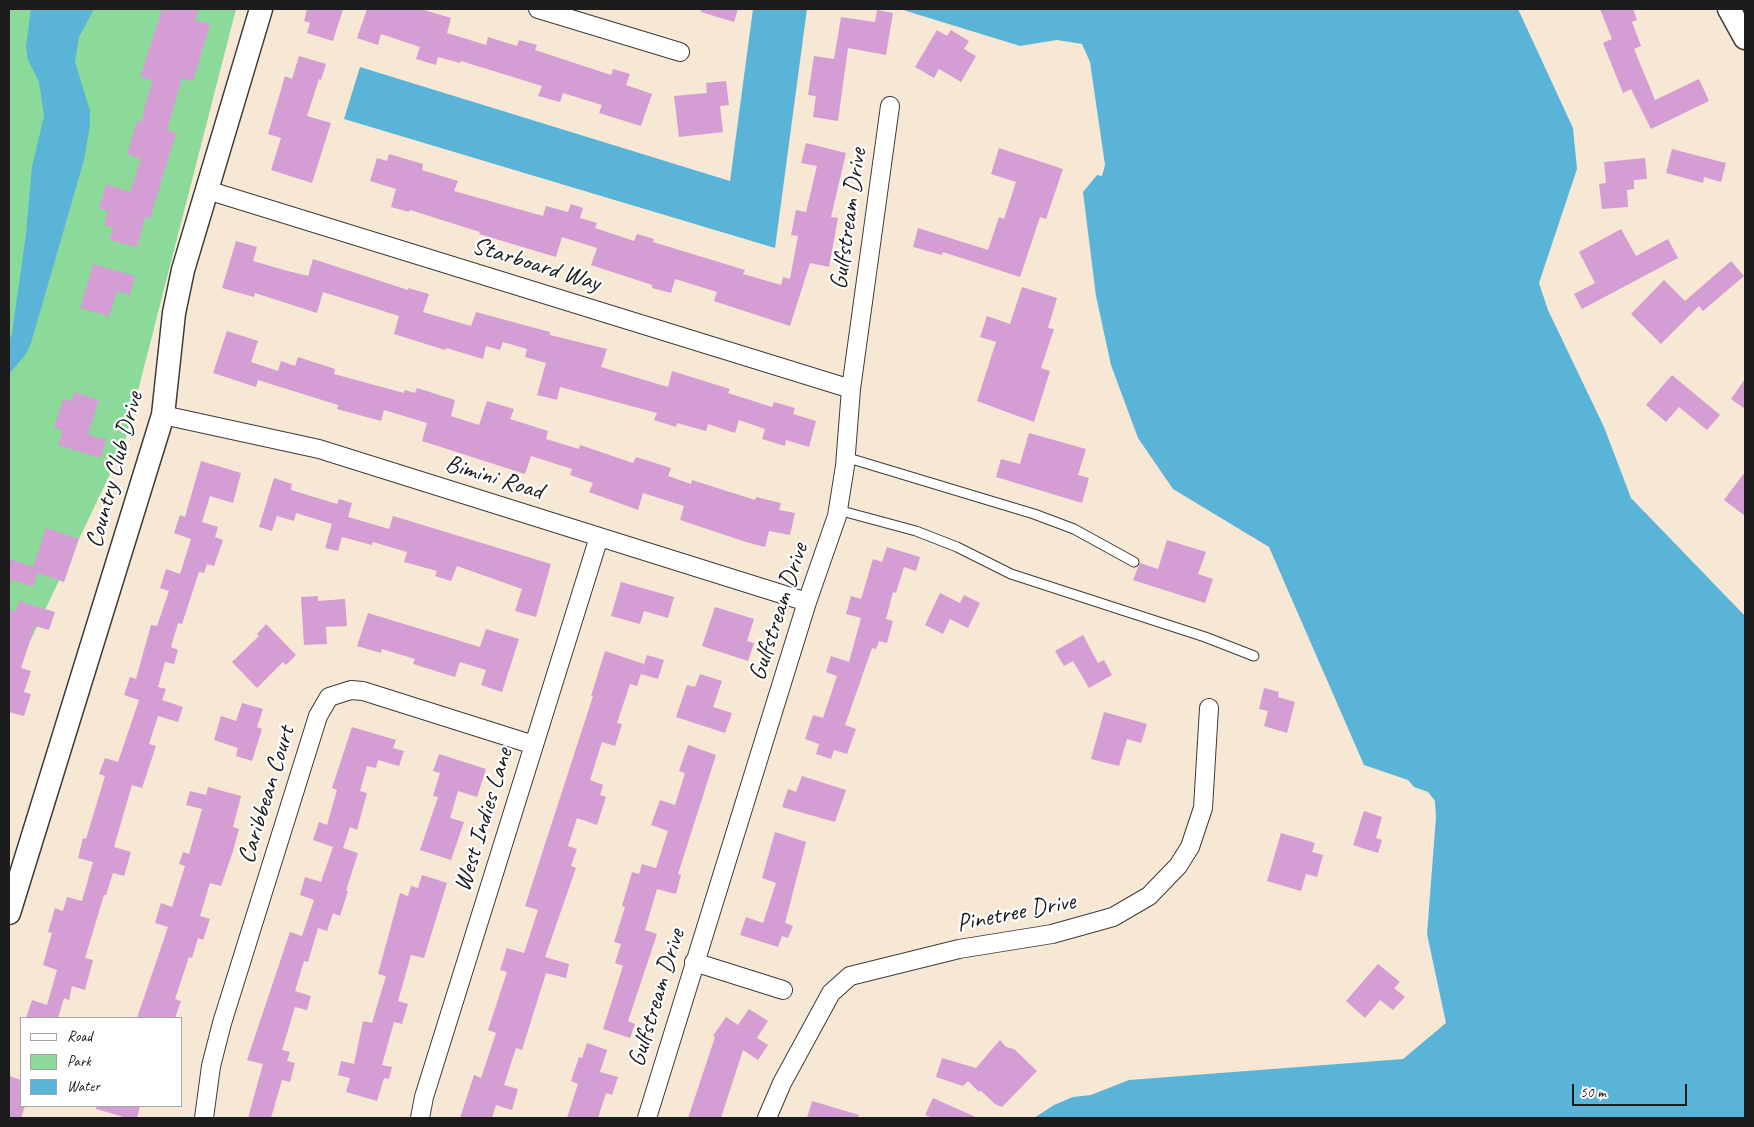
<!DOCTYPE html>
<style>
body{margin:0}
#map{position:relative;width:1754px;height:1127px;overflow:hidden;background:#f6e8d4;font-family:Caveat,sans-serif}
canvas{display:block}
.frame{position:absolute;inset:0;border:10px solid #1c1c1c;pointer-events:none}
.legend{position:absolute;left:20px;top:1017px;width:162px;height:90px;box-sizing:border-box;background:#fff;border:1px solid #a4a4a4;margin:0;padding:6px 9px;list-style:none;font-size:15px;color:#1c1c1c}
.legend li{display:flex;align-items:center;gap:10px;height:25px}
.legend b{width:25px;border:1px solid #a4a4a4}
.scale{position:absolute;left:1572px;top:1084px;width:115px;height:22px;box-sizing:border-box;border:2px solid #1c1c1c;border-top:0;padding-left:6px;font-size:15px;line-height:18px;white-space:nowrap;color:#1c1c1c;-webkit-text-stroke:4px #fff;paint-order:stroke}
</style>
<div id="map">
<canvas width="1754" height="1127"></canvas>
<div class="frame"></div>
<ul class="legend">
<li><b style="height:6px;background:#fff"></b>Road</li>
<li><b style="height:14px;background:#8bda99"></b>Park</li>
<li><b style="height:14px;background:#5ab4d8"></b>Water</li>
</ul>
<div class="scale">50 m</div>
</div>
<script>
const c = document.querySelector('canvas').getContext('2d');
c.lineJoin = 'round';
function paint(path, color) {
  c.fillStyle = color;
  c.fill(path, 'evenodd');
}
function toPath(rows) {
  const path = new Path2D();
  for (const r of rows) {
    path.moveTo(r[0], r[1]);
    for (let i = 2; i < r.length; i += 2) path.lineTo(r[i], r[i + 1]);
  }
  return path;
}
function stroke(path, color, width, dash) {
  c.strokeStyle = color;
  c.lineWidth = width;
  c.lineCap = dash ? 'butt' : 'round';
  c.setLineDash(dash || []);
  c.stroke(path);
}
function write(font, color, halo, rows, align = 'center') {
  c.font = font + ' Caveat,sans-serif';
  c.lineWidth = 4.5;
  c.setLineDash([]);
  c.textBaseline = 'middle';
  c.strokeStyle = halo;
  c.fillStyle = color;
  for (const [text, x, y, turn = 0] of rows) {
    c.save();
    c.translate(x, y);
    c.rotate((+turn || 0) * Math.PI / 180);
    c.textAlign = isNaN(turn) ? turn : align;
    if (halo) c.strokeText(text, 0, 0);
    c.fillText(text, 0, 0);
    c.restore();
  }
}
const green = toPath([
 [9,9,236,9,124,445,9,685]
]);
const water = toPath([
 [31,9,94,9,79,37,75,62,90,111,90,126,84,160,31,343,26,354,9,374,9,342,12,333,26,234,32,167,44,116,39,82,28,60,26,47],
 [753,9,807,9,775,248,344,119,360,67,730,181],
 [900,9,1518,9,1573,128,1577,169,1539,283,1548,310,1604,427,1631,498,1745,616,1745,1118,1034,1118,1054,1105,1073,1097,1091,1095,1129,1080,1403,1059,1446,1023,1427,934,1436,817,1435,801,1428,792,1414,787,1408,780,1364,765,1269,547,1173,489,1138,438,1111,365,1096,296,1083,192,1097,175,1102,176,1105,165,1090,62,1082,44,1057,40,1020,46]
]);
const building = toPath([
 [162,9,199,9,195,20,210,24,193,81,182,78,167,130,176,133,150,219,145,217,137,247,109,240,113,228,104,225,108,211,99,208,106,184,130,192,141,159,127,154,137,121,141,122,152,80,140,77],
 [307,9,343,9,333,41,307,33,310,23,304,21],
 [367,9,421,9,451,18,447,33,486,45,488,37,517,46,519,40,537,45,535,50,611,75,613,69,630,74,626,85,652,94,641,126,599,113,602,105,563,93,560,102,538,96,542,86,461,61,460,63,438,57,436,65,416,59,420,47,381,34,378,45,357,38],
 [701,9,738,9,734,22,701,12],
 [1600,9,1633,9,1637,20,1632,22,1641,46,1634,49,1655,100,1699,79,1709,101,1651,129,1631,89,1623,93,1603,43,1612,39],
 [877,10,893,13,886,55,848,48,838,121,813,117,816,96,808,95,814,56,834,59,841,17,875,22],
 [937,30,947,36,951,30,969,41,964,49,976,56,961,82,939,69,934,78,915,67],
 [299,56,326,64,321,80,319,79,307,116,331,123,312,183,271,170,281,138,268,134,285,76,292,79],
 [726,81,729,105,720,106,723,132,679,137,674,96,707,93,706,83],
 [806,143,846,153,831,217,838,218,829,267,810,263,790,326,714,301,717,292,675,279,671,293,652,288,652,285,591,265,597,248,562,237,556,257,479,234,480,232,410,210,409,212,391,207,396,189,370,181,377,158,387,161,389,154,423,164,422,170,458,181,454,191,543,216,546,206,568,212,571,204,583,208,580,218,597,223,595,228,634,241,637,234,654,239,653,242,745,270,743,274,781,285,783,277,790,279,798,236,791,235,796,210,806,212,817,166,801,163],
 [999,148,1063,169,1046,219,1040,217,1020,277,943,252,942,255,913,247,918,228,988,250,999,217,1004,219,1016,182,991,174],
 [1672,149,1726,163,1721,182,1704,177,1703,183,1666,173],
 [1645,158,1647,179,1634,180,1634,189,1627,190,1628,207,1602,209,1599,184,1606,183,1604,162],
 [1621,229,1636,256,1668,239,1678,258,1582,309,1574,294,1595,283,1579,252],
 [236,241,257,247,253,261,284,270,308,276,313,259,408,290,408,288,429,294,423,312,471,326,476,312,550,332,550,335,607,349,601,367,668,387,672,371,730,389,728,393,772,407,774,402,795,408,793,414,816,421,809,447,786,440,785,446,762,439,765,429,739,420,735,433,708,424,706,431,677,423,676,427,654,420,657,413,560,387,557,400,537,395,546,363,525,357,527,349,503,342,500,350,486,346,483,359,446,348,445,350,394,334,399,316,323,292,317,313,255,293,254,297,222,288],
 [1731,261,1744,276,1703,311,1699,306,1661,344,1631,314,1664,280,1685,301],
 [93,264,135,276,130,295,117,291,109,316,80,308],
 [1022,287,1057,298,1048,328,1054,329,1041,368,1050,371,1034,422,977,401,996,342,980,337,987,316,1010,324],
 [227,331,258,341,251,362,278,371,281,361,295,366,298,357,335,369,334,374,404,393,405,390,415,393,417,388,455,400,451,416,479,425,487,401,514,409,510,419,548,431,546,439,579,449,580,445,633,463,636,457,671,468,668,476,691,484,692,480,755,500,756,497,781,503,779,510,795,513,790,535,769,531,765,547,746,542,680,520,684,506,643,493,638,510,589,492,593,483,570,475,572,469,531,456,525,474,422,441,427,423,384,410,381,421,337,409,338,405,258,380,256,387,213,373],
 [1672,375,1720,415,1707,430,1679,407,1666,422,1646,405],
 [1745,379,1745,409,1731,399],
 [74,392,99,400,88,434,106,440,101,458,58,445,63,430,54,428,63,399,72,401],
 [1029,433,1086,449,1078,475,1089,478,1082,503,996,477,1001,459,1020,464],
 [201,461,241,473,233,503,210,496,202,522,218,527,215,537,223,540,214,566,207,564,204,573,199,572,182,624,178,623,171,647,178,650,174,664,165,662,158,687,166,689,162,700,183,707,178,722,158,716,149,744,156,746,142,788,132,785,114,847,131,852,124,876,113,873,106,895,104,895,85,958,93,960,85,990,72,986,69,1000,64,998,58,1018,26,1018,32,1000,47,1005,57,970,43,965,52,933,48,932,55,908,63,911,67,897,82,901,93,862,78,858,83,838,86,839,105,776,99,774,105,758,118,762,139,700,124,695,130,677,136,679,151,625,157,626,169,591,160,588,166,569,180,574,191,539,174,533,180,515,185,517],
 [1745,472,1745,516,1724,500],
 [274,478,292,484,291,490,337,504,339,499,352,503,348,517,389,529,393,516,551,564,536,617,515,611,522,589,457,566,451,581,435,576,437,571,404,562,407,552,373,542,372,545,342,537,338,551,325,548,332,524,296,513,294,521,277,516,272,531,259,527],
 [46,528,79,539,64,582,38,573,33,587,9,579,9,559,33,567],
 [1167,540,1206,552,1198,574,1213,579,1205,603,1133,580,1140,563,1158,569],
 [887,547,920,557,916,571,904,567,896,593,893,592,886,619,893,621,887,643,879,641,876,649,872,648,845,725,856,729,847,754,834,750,831,759,816,754,819,744,805,739,813,715,823,718,837,676,826,672,831,656,849,662,861,618,846,614,851,596,861,599,873,559,882,562],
 [621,582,674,597,668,618,644,611,640,624,611,616],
 [940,593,960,603,964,595,980,603,968,628,950,619,943,634,925,625],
 [318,596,318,601,345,599,347,626,326,627,327,644,304,645,301,597],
 [19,601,55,612,49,630,35,626,21,668,31,671,24,692,31,694,24,716,9,712,9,610,15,612],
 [715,607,754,619,747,641,754,643,748,661,702,646],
 [368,613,480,647,486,629,519,639,502,692,481,685,486,670,460,662,455,677,413,664,415,659,382,649,381,653,357,646],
 [266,624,296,655,286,665,283,662,257,688,232,662,259,636,257,634],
 [1083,635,1098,663,1104,660,1112,675,1089,688,1073,661,1064,666,1055,651],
 [605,651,644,664,637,686,630,684,617,723,622,724,615,746,602,742,590,780,603,785,600,795,606,797,597,825,577,818,568,846,577,849,571,866,576,868,545,957,569,964,566,978,546,973,522,1050,516,1048,504,1085,518,1089,512,1110,496,1105,492,1118,460,1118,474,1075,481,1078,496,1033,488,1030,507,972,500,970,507,948,524,953,538,910,525,906,593,696,591,696],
 [647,655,664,660,658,679,641,674],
 [700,674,722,681,713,707,732,713,725,733,676,717,687,685,695,687],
 [1264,688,1279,692,1278,697,1295,702,1287,733,1264,726,1268,711,1259,709],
 [242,703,263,709,257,727,262,729,252,761,236,756,238,748,214,740,221,716,236,721],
 [1104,712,1147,724,1141,743,1127,739,1119,766,1091,759],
 [352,727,396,740,393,748,404,751,399,766,378,760,376,768,367,766,360,791,367,793,357,830,350,827,343,848,358,853,346,891,348,891,340,916,333,913,327,931,318,928,308,962,304,961,295,991,311,996,307,1010,295,1007,282,1050,290,1052,287,1061,295,1063,290,1082,282,1080,271,1118,248,1118,263,1064,247,1060,290,932,302,936,314,900,300,895,305,877,321,882,333,847,313,840,319,822,327,825,337,790,332,788],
 [688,745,716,755,678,874,681,875,676,894,657,889,645,930,657,934,628,1021,635,1024,630,1038,603,1029,623,966,615,963,621,944,614,942,625,907,622,906,632,872,639,874,642,864,656,868,668,831,651,825,660,800,675,805,685,773,679,771],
 [439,754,486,769,477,797,458,791,450,818,464,822,451,860,420,850,438,797,433,796,440,773,433,771],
 [802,776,846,790,835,822,782,807,788,789,796,792],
 [208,787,241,796,233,827,239,829,233,851,221,886,210,883,200,916,210,919,203,940,198,938,192,958,189,957,175,999,181,1001,175,1018,137,1018,168,927,155,923,161,903,172,907,185,866,179,864,183,852,189,854,202,809,186,805,190,791,206,795],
 [1364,811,1382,817,1376,838,1382,840,1378,853,1353,845],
 [775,832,806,842,785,923,793,926,788,938,782,936,778,947,740,935,746,917,763,923,776,883,762,878],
 [1281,833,1315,843,1312,852,1323,855,1317,877,1306,874,1301,891,1267,881],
 [422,875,447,883,424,958,411,955,398,1001,408,1004,402,1024,394,1022,382,1065,392,1067,389,1079,384,1078,377,1101,346,1092,350,1078,338,1075,341,1061,354,1064,363,1021,372,1023,386,976,378,974,400,893,408,896,411,886,418,888],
 [1378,964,1400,982,1394,988,1405,997,1393,1010,1380,1000,1365,1018,1346,1001],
 [749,1009,768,1021,757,1038,768,1045,758,1060,743,1050,721,1118,688,1118,715,1037,713,1036,726,1017,738,1025],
 [1000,1040,1006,1047,1014,1049,1037,1071,1002,1107,995,1104,980,1090,979,1092,968,1081,963,1086,936,1077,942,1058,976,1068],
 [587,1043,607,1050,600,1072,618,1077,612,1095,606,1093,598,1118,567,1118,578,1084,571,1081,579,1057,582,1058],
 [9,1076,21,1080,21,1106,25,1106,21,1118,9,1118],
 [933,1098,978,1118,933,1118,925,1115],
 [812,1101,859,1115,858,1118,807,1118],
 [96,1106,140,1106,137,1118,127,1118,96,1109]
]);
const service = toPath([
 [845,457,1034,514,1074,529,1134,562],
 [838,510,916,531,957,547,1011,574,1205,637,1254,656]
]);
const minor = toPath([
 [538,9,680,52],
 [207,190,851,389],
 [163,415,319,449,807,602],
 [694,962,783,990],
 [204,1118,211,1066,222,1023,318,716,329,697,351,690,363,691,534,745],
 [420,1118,424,1097,599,537],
 [647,1118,807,602,837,516,845,466,851,389,890,106],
 [767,1118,782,1083,831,993,850,976,959,949,1052,934,1113,917,1149,896,1178,866,1190,847,1203,808,1209,708]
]);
const tertiary = toPath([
 [1729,9,1745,38],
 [9,913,163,415,174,313,183,270,261,9]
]);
const streetNames = [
 ["Gulfstream Drive",849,219,-82],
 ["Starboard Way",536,265,17],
 ["Country Club Drive",115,470,-75],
 ["Bimini Road",494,478,17],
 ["Gulfstream Drive",779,612,-72],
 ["Caribbean Court",267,795,-73],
 ["West Indies Lane",484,820,-73],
 ["Pinetree Drive",1016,913,-11],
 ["Gulfstream Drive",657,998,-73]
];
paint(green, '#8bda99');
paint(water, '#5ab4d8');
paint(building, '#d49dd4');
stroke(service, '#3d3b38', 11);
stroke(minor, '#3d3b38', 20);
stroke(tertiary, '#3d3b38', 25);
stroke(service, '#fff', 9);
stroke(minor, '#fff', 18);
stroke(tertiary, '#fff', 22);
write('25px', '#1c1c1c', '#fff', streetNames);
</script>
